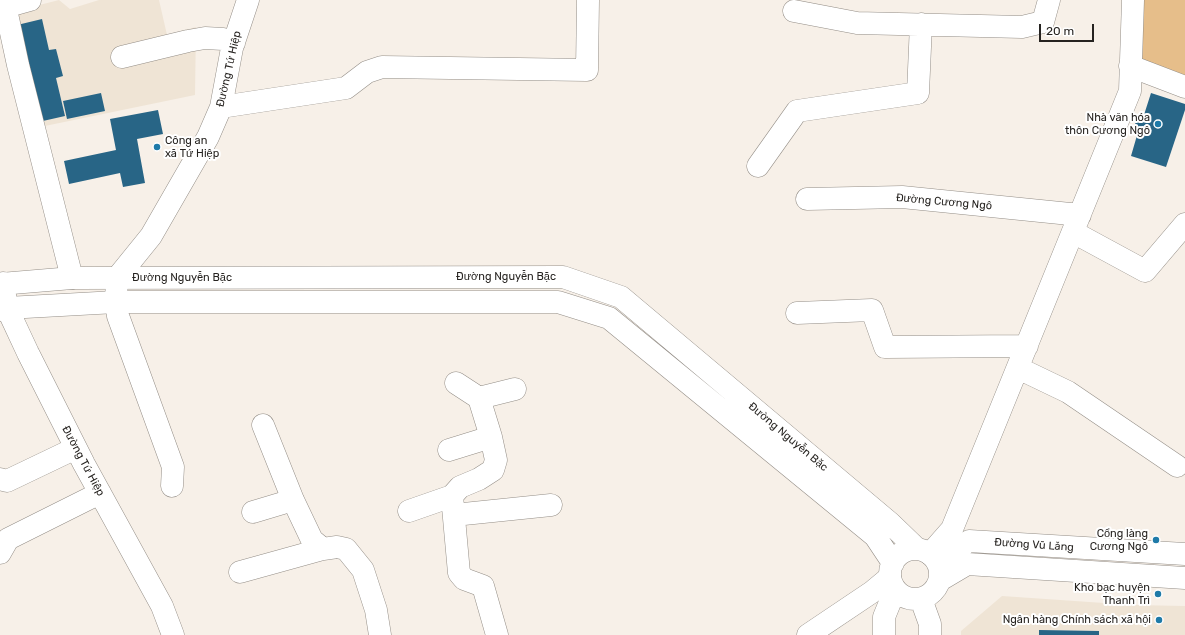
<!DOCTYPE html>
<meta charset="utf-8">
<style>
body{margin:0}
#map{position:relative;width:1185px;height:635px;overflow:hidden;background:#f7f0e8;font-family:Rubik,sans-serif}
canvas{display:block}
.scale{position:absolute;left:1039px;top:24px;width:55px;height:18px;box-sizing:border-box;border:2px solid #262320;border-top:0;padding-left:5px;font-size:12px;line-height:14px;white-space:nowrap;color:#262320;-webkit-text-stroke:3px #fff;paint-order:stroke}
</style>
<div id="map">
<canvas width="1185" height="635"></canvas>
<div class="scale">20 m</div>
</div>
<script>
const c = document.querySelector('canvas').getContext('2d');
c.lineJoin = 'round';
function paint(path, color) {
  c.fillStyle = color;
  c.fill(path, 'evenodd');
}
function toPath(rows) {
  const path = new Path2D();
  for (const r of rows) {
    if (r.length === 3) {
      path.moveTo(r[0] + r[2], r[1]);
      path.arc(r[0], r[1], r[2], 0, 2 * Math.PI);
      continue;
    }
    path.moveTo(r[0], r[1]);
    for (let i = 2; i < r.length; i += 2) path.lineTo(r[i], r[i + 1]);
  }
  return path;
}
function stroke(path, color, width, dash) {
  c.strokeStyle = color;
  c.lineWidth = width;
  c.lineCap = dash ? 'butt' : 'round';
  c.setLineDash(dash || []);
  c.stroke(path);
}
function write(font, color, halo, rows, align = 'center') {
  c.font = font + ' Rubik,sans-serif';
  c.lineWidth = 4;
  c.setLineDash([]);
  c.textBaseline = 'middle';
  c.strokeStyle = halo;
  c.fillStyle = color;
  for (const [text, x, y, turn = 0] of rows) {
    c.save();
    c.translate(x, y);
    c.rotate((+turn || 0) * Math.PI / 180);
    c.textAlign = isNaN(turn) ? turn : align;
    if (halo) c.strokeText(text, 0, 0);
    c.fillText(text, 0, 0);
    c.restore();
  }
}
const built = toPath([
 [59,0,70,9,99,0,159,0,167,35,196,27,195,95,40,127,12,12],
 [1002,596,1133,605,1185,606,1185,635,961,635,961,631]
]);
const water = toPath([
 [1141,0,1185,0,1185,84,1141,60]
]);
const building = toPath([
 [42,19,49,50,56,49,63,76,56,78,65,116,34,123,13,26],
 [101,93,105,111,67,119,63,101],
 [1151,93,1185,104,1185,110,1166,167,1131,156,1138,132,1133,130,1138,116,1143,118],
 [158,110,163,134,137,139,145,183,123,187,120,173,69,184,64,161,116,150,110,119],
 [1039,630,1099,631,1099,635,1039,635]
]);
const minor = toPath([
 [4,0,18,65,72,278],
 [5,7,30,0],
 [794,11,857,23,1022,27,1043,22,1049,0],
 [122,57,188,41,205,38,223,39,234,43],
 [1130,66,1185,87],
 [221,107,346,88,367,72,382,67,587,70,588,0],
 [758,166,797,111,918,93,921,24],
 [807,199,902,197,1080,215],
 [1073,232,1145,271,1185,224],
 [3,283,7,308,28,353,84,464,162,606,173,635],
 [797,313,872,310,885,347,1027,346],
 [1018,368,1068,392,1177,466],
 [456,383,479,398,491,437,496,460,493,470,479,479,460,487,452,496,459,573,464,579,483,586,497,635],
 [479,398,515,389],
 [263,425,293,500,312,540,323,549,337,547,346,549,363,570,376,610,380,635],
 [449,450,491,437],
 [0,479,7,481,76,448],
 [172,486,173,467,118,316,116,302,117,278,151,236,208,137,221,107,232,48,248,0],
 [409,511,452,496],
 [253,512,293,500],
 [454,515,551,505],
 [0,553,8,539,100,493],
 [930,554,952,529,1130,91,1133,0],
 [240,572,323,549],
 [808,635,872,592,890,577]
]);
const major = toPath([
 [0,284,72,278,563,277,621,297,890,523,917,549],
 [0,310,7,308,116,302,558,302,609,318,875,536,893,563],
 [915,574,25],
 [938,562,969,541,1185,554],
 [940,580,967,564,1185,578],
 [921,599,930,624,930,635],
 [884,635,884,617,895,590]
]);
const markers = [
 [1158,124,4,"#1e7aa8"],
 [157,147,4,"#1e7aa8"],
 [1156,540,4,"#1e7aa8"],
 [1158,594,4,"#1e7aa8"],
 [1159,620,4,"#1e7aa8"]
];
const streetNames = [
 ["Đường Tứ Hiệp",229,69,-77],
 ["Đường Cương Ngô",944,202,5],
 ["Đường Nguyễn Bặc",506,277],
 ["Đường Nguyễn Bặc",182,278],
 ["Đường Nguyễn Bặc",788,437,40],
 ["Đường Tứ Hiệp",83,461,62],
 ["Đường Vũ Lăng",1034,545,4]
];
const poiNames = [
 ["Nhà văn hóa",1150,118],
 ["thôn Cương Ngô",1150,131],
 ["Công an",165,141,"left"],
 ["xã Tứ Hiệp",165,154,"left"],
 ["Cổng làng",1148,534],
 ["Cương Ngô",1148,547],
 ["Kho bạc huyện",1150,588],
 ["Thanh Trì",1150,601],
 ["Ngân hàng Chính sách xã hội",1151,620]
];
paint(built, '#efe4d5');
paint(water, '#e6be8a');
paint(building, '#286586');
stroke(minor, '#948e87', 23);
stroke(major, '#948e87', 23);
stroke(minor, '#fff', 22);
stroke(major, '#fff', 22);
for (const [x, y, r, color] of markers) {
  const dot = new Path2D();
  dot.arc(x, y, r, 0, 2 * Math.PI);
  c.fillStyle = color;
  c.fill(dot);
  stroke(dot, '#fff', 1.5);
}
write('11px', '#262320', '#fff', streetNames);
write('11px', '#262320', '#fff', poiNames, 'right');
</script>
